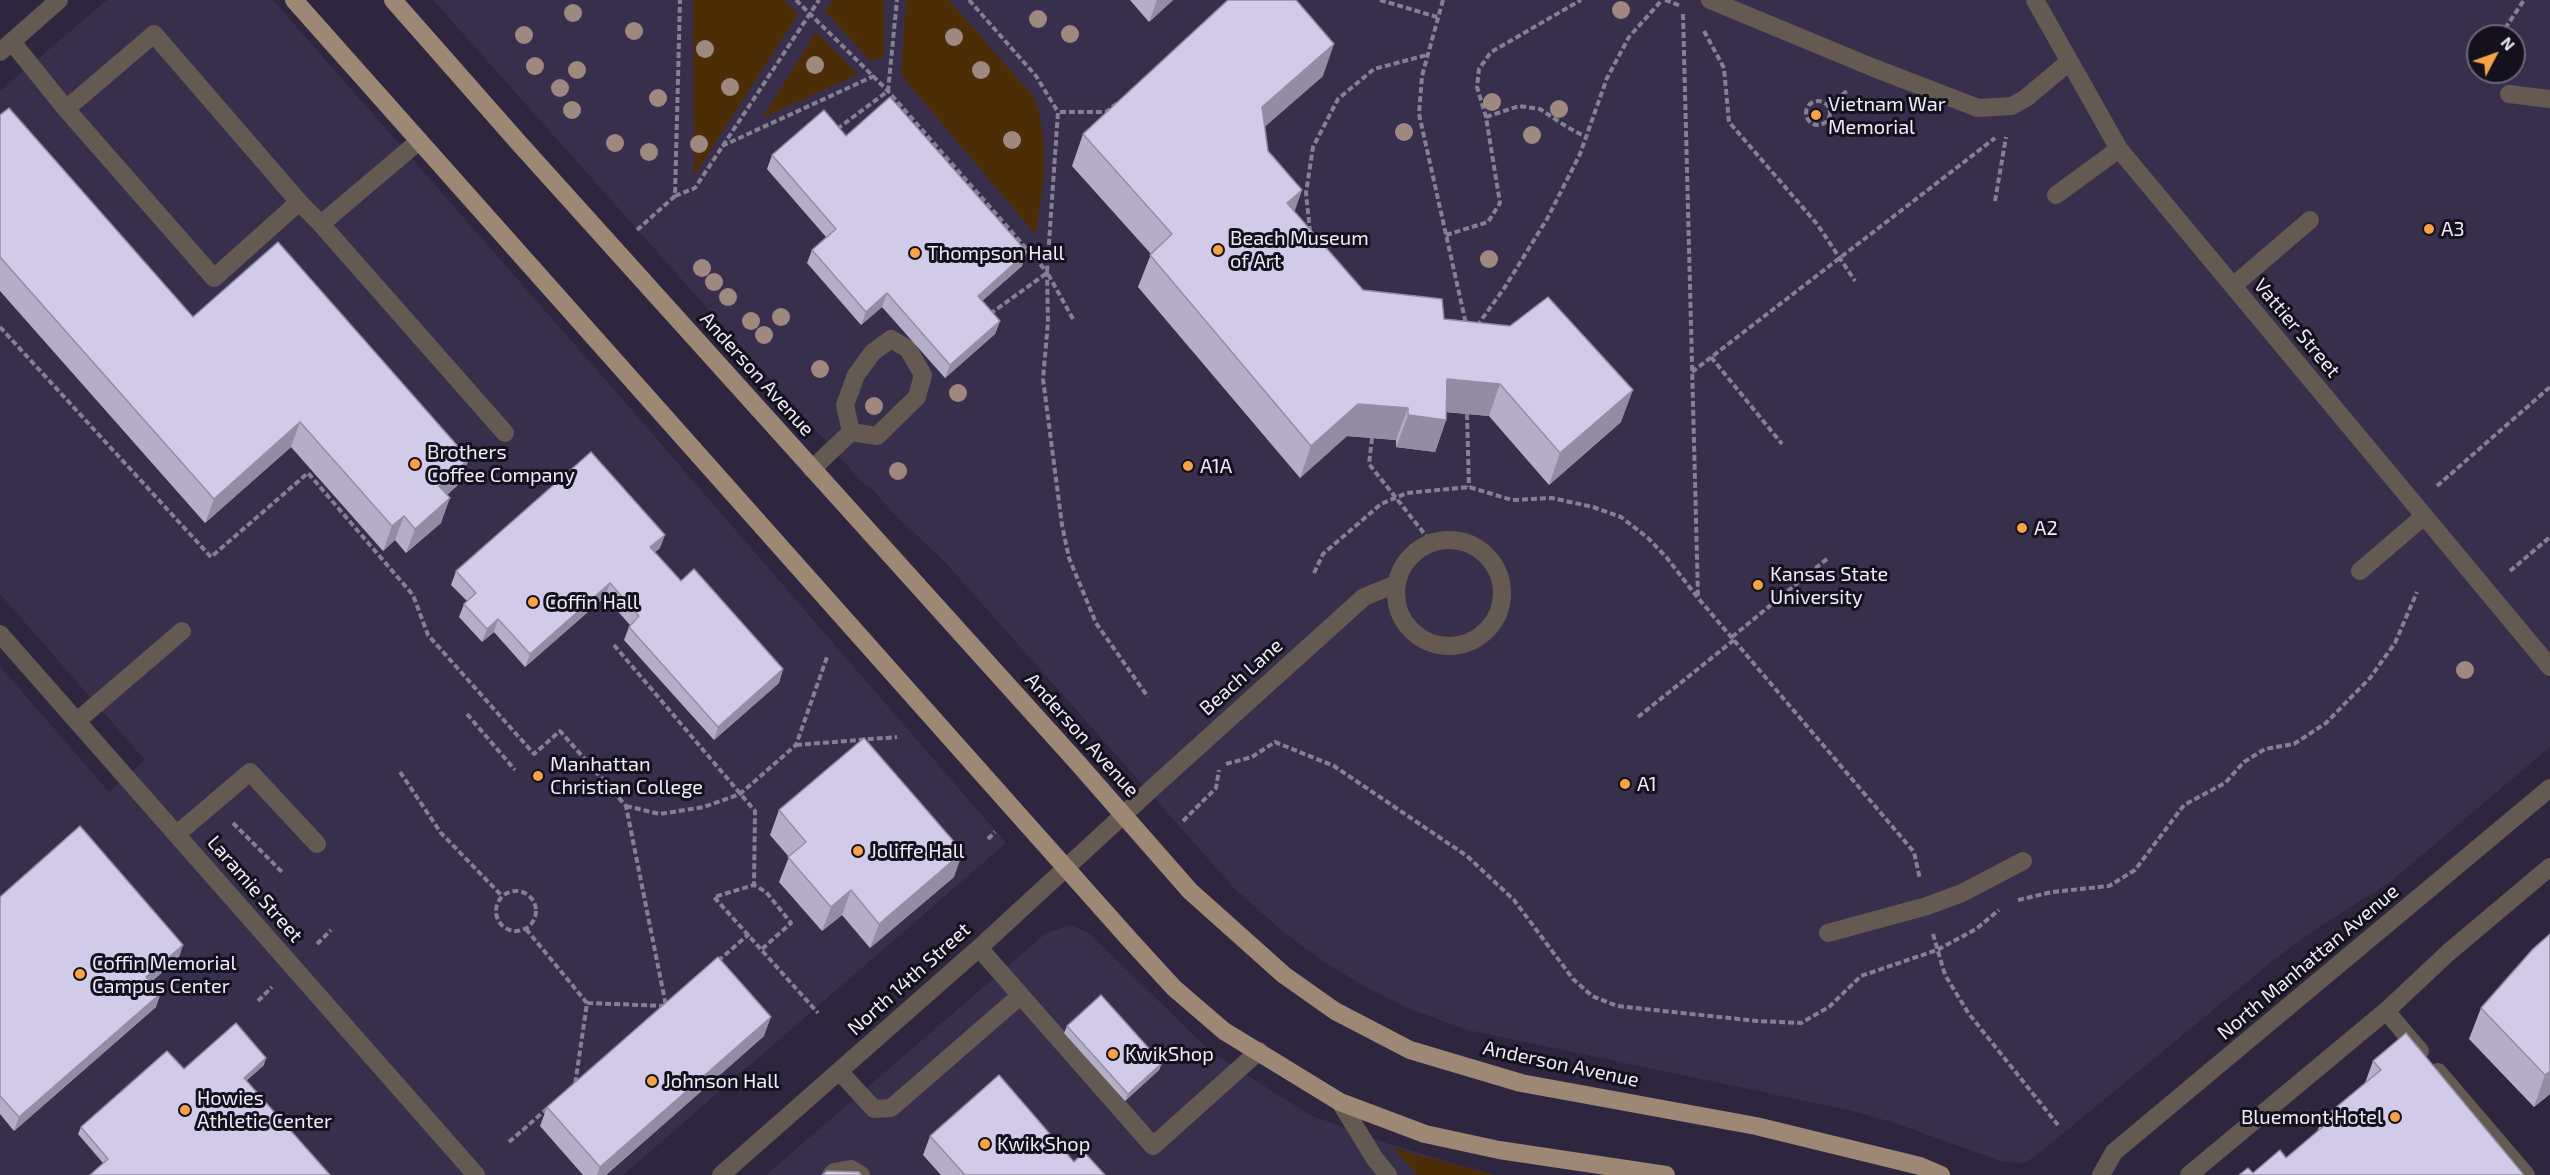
<!DOCTYPE html>
<style>
body{margin:0}
#map{position:relative;width:2550px;height:1175px;overflow:hidden;background:#2d263e;font-family:"Exo 2",sans-serif}
canvas{display:block}
.north{position:absolute;left:2466px;top:24px;width:60px;height:60px;box-sizing:border-box;background:#14111c;border:2px solid #6b6875;border-radius:50%;rotate:49deg;font-size:16px;font-weight:700;line-height:24px;text-align:center;color:#eeebfb}
.north::after{content:'';display:block;margin:auto;width:21px;height:27px;background:#f5a345;clip-path:polygon(50% 0,100% 100%,50% 72%,0 100%)}
</style>
<div id="map">
<canvas width="2550" height="1175"></canvas>
<div class="north">N</div>
</div>
<script>
const c = document.querySelector('canvas').getContext('2d');
c.lineJoin = 'round';
function paint(path, color) {
  c.fillStyle = color;
  c.fill(path, 'evenodd');
}
function toPath(rows) {
  const path = new Path2D();
  for (const r of rows) {
    if (r.length === 3) {
      path.moveTo(r[0] + r[2], r[1]);
      path.arc(r[0], r[1], r[2], 0, 2 * Math.PI);
      continue;
    }
    path.moveTo(r[0], r[1]);
    for (let i = 2; i < r.length; i += 2) path.lineTo(r[i], r[i + 1]);
  }
  return path;
}
function stroke(path, color, width, dash) {
  c.strokeStyle = color;
  c.lineWidth = width;
  c.lineCap = dash ? 'butt' : 'round';
  c.setLineDash(dash || []);
  c.stroke(path);
}
function write(font, color, halo, rows, align = 'center') {
  c.font = font + ' "Exo 2",sans-serif';
  c.lineWidth = 6;
  c.setLineDash([]);
  c.textBaseline = 'middle';
  c.strokeStyle = halo;
  c.fillStyle = color;
  for (const [text, x, y, turn = 0] of rows) {
    c.save();
    c.translate(x, y);
    c.rotate((+turn || 0) * Math.PI / 180);
    c.textAlign = isNaN(turn) ? turn : align;
    if (halo) c.strokeText(text, 0, 0);
    c.fillText(text, 0, 0);
    c.restore();
  }
}
const built = toPath([
 [107,0,273,0,618,394,1006,843,623,1175,0,1175,0,666,109,792,145,760,0,594,0,91],
 [433,0,2550,0,2550,747,2389,883,2319,927,2275,959,2043,1150,2025,1163,2003,1162,1892,1122,1848,1110,1468,1030,1412,1010,1369,989,1321,960,1282,931,1234,888,945,562,893,513,876,493,861,481],
 [2478,36,2514,36,2514,72,2478,72],
 [1070,925,1089,933,1211,1052,1310,1115,1389,1144,1494,1175,766,1175,1046,933]
]);
const green = toPath([
 [693,0,784,0,798,14,694,176],
 [833,0,884,0,884,57,870,61,825,11],
 [906,0,949,0,1034,97,1040,116,1044,143,1043,183,1036,235,901,75],
 [816,32,858,74,762,118],
 [1393,1148,1494,1175,1418,1175]
]);
const path = toPath([
 [796,0,888,91,1047,272,1048,322,1043,379,1062,525,1069,558,1096,623,1148,697],
 [969,0,1036,76,1058,112],
 [1380,0,1437,17],
 [1443,0,1422,76,1419,114,1466,324],
 [1665,0,1681,6],
 [1683,14,1698,597],
 [1704,31,1724,68,1729,122,1817,224,1855,281],
 [2500,36,2524,0],
 [2514,56,2520,63],
 [1818,113,12],
 [1828,106,1848,90],
 [1486,117,1519,106,1540,109,1567,127,1586,137],
 [837,129,888,91,897,0],
 [722,146,874,76],
 [675,196,695,188,819,0],
 [1995,201,2006,137],
 [637,230,675,196,680,0],
 [1310,232,1306,193,1313,147,1338,99,1374,69,1427,55],
 [1446,235,1488,222,1500,203,1486,117,1477,87,1479,69,1491,52,1581,0],
 [990,314,1047,273],
 [1073,319,1047,272,1058,112,1106,112,1119,102],
 [1477,326,1505,287,1547,219,1580,154,1607,78,1629,37,1662,0],
 [0,327,211,557,308,473,413,595,428,635,534,754,560,731,626,806,666,1006,587,1003],
 [1711,357,1782,444],
 [1692,372,1995,138],
 [1467,414,1469,487],
 [1372,438,1369,464,1431,542],
 [2437,486,2550,387],
 [2510,571,2550,537],
 [1314,573,1323,554,1381,504,1407,493,1469,487,1512,500,1552,498,1593,507,1621,517,1648,538,1667,558,1698,598,1914,852,1920,879],
 [1732,637,1828,558],
 [614,645,755,811,754,885],
 [467,714,515,770],
 [1638,717,1734,640],
 [796,745,897,737],
 [1226,764,1252,757,1275,742,1334,766,1467,856,1514,900,1573,979,1592,996,1617,1006,1757,1021,1801,1023,1829,1007,1861,976,1937,950,1976,929,1999,910],
 [400,772,441,833,502,896],
 [626,806,660,814,704,807,740,794,796,745,827,657],
 [1183,821,1216,788,1219,770],
 [233,823,283,873],
 [988,839,995,832],
 [516,911,20],
 [2018,900,2052,892,2109,886,2135,870,2184,805,2225,783,2244,762,2265,749,2294,744,2326,723,2370,678,2395,643,2417,592],
 [526,929,587,1003,575,1085],
 [1933,934,1945,975,1969,1014,2058,1125],
 [317,944,331,930],
 [762,949,791,923,766,892,754,885,714,897,818,1013],
 [718,961,749,934],
 [258,1001,272,987],
 [509,1142,549,1107]
]);
const minor = toPath([
 [1710,0,1874,68,1978,108,2012,106,2026,98,2069,62],
 [2035,0,2119,149,2550,667],
 [12,42,66,109,214,278,299,202,321,224,419,141],
 [0,52,59,0],
 [2509,94,2550,99],
 [66,109,154,34,299,202],
 [2056,195,2119,149],
 [321,224,505,433],
 [2233,286,2310,220],
 [812,469,851,432,877,436,917,397,923,375,908,349,891,339,873,352,856,375,845,405,851,432],
 [1449,593,53],
 [2360,571,2424,516],
 [0,634,476,1175],
 [77,721,182,631],
 [177,834,250,772,317,844],
 [1828,933,1927,906,1962,893,2023,861],
 [979,948,1153,1146,1259,1051],
 [2386,1011,2420,1051],
 [839,1071,874,1109,891,1108,1020,996],
 [2438,1072,2526,1175],
 [1340,1102,1375,1159,1388,1175],
 [721,1175,979,948,1158,783,1364,597,1396,584],
 [831,1175,834,1172,851,1169,861,1175],
 [2101,1175,2114,1152,2550,788],
 [2189,1175,2386,1011,2449,952,2550,867]
]);
const major = toPath([
 [294,0,1130,940,1174,988,1224,1031,1340,1102,1425,1134,1499,1150,1666,1175],
 [393,0,518,142,1076,761,1190,891,1284,975,1335,1011,1410,1050,1521,1083,1756,1126,1920,1166,1941,1175]
]);
const trees = [
 [1621,10],
 [573,13],
 [1038,19],
 [634,31],
 [1070,34],
 [524,35],
 [954,37],
 [705,49],
 [815,65],
 [535,66],
 [577,70],
 [981,70],
 [730,87],
 [560,88],
 [658,98],
 [1492,102],
 [1559,109],
 [572,110],
 [1404,132],
 [1532,135],
 [1012,140],
 [615,143],
 [699,144],
 [649,152],
 [1489,259],
 [702,268],
 [714,282],
 [728,297],
 [781,317],
 [751,321],
 [764,335],
 [820,369],
 [958,393],
 [874,406],
 [898,471],
 [2465,670]
];
const wall = toPath([
 [1130,0,1173,0,1149,22],
 [1323,76,1265,126,1268,151,1302,190,1294,211,1363,290,1444,319,1621,422,1549,485,1489,416,1446,412,1446,420,1435,452,1396,447,1396,440,1347,436,1300,478,1138,287,1151,254,1072,166,1083,134],
 [0,115,193,317,460,483,447,495,441,523,406,553,395,540,383,551,291,447,205,523,0,291],
 [846,136,1022,266,982,301,1000,321,995,334,945,378,882,307,861,325,807,263,812,250,826,237,767,169,772,155],
 [660,548,655,552,681,581,783,669,779,683,714,740,624,640,629,627,630,625,605,597,525,667,494,632,482,642,459,617,464,604,467,601,451,585,456,571],
 [779,810,954,877,870,948,842,915,822,931,779,882,789,857,770,835],
 [0,897,179,958,151,982,156,1007,14,1131,0,1114],
 [2550,934,2550,1094,2534,1107,2469,1039,2481,1008],
 [1067,1026,1162,1063,1159,1070,1125,1101,1064,1033],
 [764,1036,606,1175,583,1175,540,1126,547,1107],
 [2373,1061,2524,1175,2253,1173,2286,1158,2317,1132,2322,1119,2365,1083],
 [264,1065,246,1081,103,1163,78,1134,81,1127],
 [930,1136,1074,1162,1105,1175,941,1175,923,1155]
]);
const shadedWall = toPath([
 [1157,0,1173,0,1149,22],
 [1334,44,1323,76,1251,139,1262,107],
 [1302,190,1291,222,1287,203],
 [1027,252,1022,266,973,309,978,296],
 [887,293,882,307,861,325,866,312],
 [1000,321,995,334,945,378,950,365],
 [1447,379,1500,384,1489,416,1435,411],
 [1633,390,1621,422,1549,485,1560,453],
 [1358,404,1408,408,1396,440,1347,436,1300,478,1311,446],
 [1408,415,1446,420,1435,452,1396,447],
 [300,422,291,447,205,523,214,499],
 [469,459,460,483,430,510,439,486],
 [450,498,441,523,406,553,415,529],
 [404,516,395,540,383,551,392,526],
 [665,535,660,548,646,560,650,547],
 [610,583,605,597,525,667,530,654],
 [498,619,494,632,482,642,487,629],
 [783,669,779,683,714,740,718,727],
 [963,852,954,877,870,948,879,924],
 [851,890,842,915,822,931,831,907],
 [183,945,179,958,141,990,146,977],
 [161,993,156,1007,14,1131,19,1117],
 [771,1017,764,1036,606,1175,597,1175,600,1167],
 [266,1058,264,1065,241,1085,244,1078],
 [1162,1063,1159,1070,1125,1101,1128,1094],
 [2550,1071,2550,1094,2534,1107,2545,1075]
]);
const building = toPath([
 [1228,0,1296,0,1334,44,1262,107,1268,151,1302,190,1287,203,1363,290,1442,299,1444,319,1510,326,1548,297,1633,390,1560,453,1500,384,1447,379,1446,420,1408,415,1408,408,1358,404,1311,446,1150,255,1172,234,1083,134,1228,0],
 [890,97,1027,252,978,296,1000,321,950,365,887,293,866,312,812,250,836,229,772,155,824,110,846,136,890,97],
 [9,108,193,317,278,242,469,459,439,486,450,498,415,529,404,516,392,526,300,422,214,499,0,257,0,115,9,108],
 [591,452,665,535,650,547,681,581,694,569,783,669,718,727,629,627,639,616,610,583,530,654,498,619,487,629,464,604,476,593,456,571,591,452],
 [864,738,963,852,879,924,851,890,831,907,788,857,806,842,779,810,864,738],
 [80,826,183,945,146,977,161,993,19,1117,0,1096,0,897,80,826],
 [2550,934,2550,1071,2545,1075,2481,1008,2533,949,2550,934],
 [718,957,771,1017,600,1167,547,1107,718,957],
 [1101,995,1162,1063,1128,1094,1067,1026,1101,995],
 [236,1023,266,1058,244,1078,330,1175,90,1175,108,1159,81,1127,167,1051,184,1069,236,1023],
 [2406,1033,2524,1175,2239,1175,2248,1168,2253,1173,2280,1150,2286,1158,2325,1125,2322,1119,2381,1070,2373,1061,2406,1033],
 [999,1075,1074,1162,1084,1152,1105,1175,965,1175,930,1136,999,1075],
 [827,1171,859,1172,861,1175,822,1175,827,1171]
]);
const markers = [
 [1816,115,6,"#f5a345"],
 [2429,229,6,"#f5a345"],
 [1218,250,6,"#f5a345"],
 [915,253,6,"#f5a345"],
 [415,464,6,"#f5a345"],
 [1188,466,6,"#f5a345"],
 [2022,528,6,"#f5a345"],
 [1758,585,6,"#f5a345"],
 [533,602,6,"#f5a345"],
 [538,776,6,"#f5a345"],
 [1625,784,6,"#f5a345"],
 [858,851,6,"#f5a345"],
 [80,974,6,"#f5a345"],
 [1113,1054,6,"#f5a345"],
 [652,1081,6,"#f5a345"],
 [185,1110,6,"#f5a345"],
 [2395,1117,6,"#f5a345"],
 [985,1144,6,"#f5a345"]
];
const poiNames = [
 ["Vietnam War",1828,104],
 ["Memorial",1828,127],
 ["A3",2441,229],
 ["Beach Museum",1230,238],
 ["of Art",1230,261],
 ["Thompson Hall",927,253],
 ["Brothers",427,452],
 ["Coffee Company",427,475],
 ["A1A",1200,466],
 ["A2",2034,528],
 ["Kansas State",1770,574],
 ["University",1770,597],
 ["Coffin Hall",545,602],
 ["Manhattan",550,764],
 ["Christian College",550,787],
 ["A1",1637,784],
 ["Joliffe Hall",870,851],
 ["Coffin Memorial",92,963],
 ["Campus Center",92,986],
 ["KwikShop",1125,1054],
 ["Johnson Hall",664,1081],
 ["Howies",197,1098],
 ["Athletic Center",197,1121],
 ["Bluemont Hotel",2383,1117,"right"],
 ["Kwik Shop",997,1144]
];
const streetNames = [
 ["Vattier Street",2297,328,50],
 ["Anderson Avenue",757,374,48],
 ["Beach Lane",1241,677,-42],
 ["Anderson Avenue",1082,735,48],
 ["Laramie Street",255,889,49],
 ["North Manhattan Avenue",2308,962,-40],
 ["North 14th Street",909,979,-42],
 ["Anderson Avenue",1561,1064,12]
];
paint(built, '#382f4d');
paint(green, '#4d2d05');
stroke(path, '#858094', 4, [6, 3]);
stroke(minor, '#645a51', 18);
stroke(major, '#9c8875', 18);
c.fillStyle = '#9e8880';
for (const [x, y] of trees) {
  c.beginPath();
  c.arc(x, y, 9, 0, 2 * Math.PI);
  c.fill();
}
paint(wall, '#b5aec8');
paint(shadedWall, '#938da3');
paint(building, '#d2cae9');
stroke(building, '#938da3', 1.5);
for (const [x, y, r, color] of markers) {
  const dot = new Path2D();
  dot.arc(x, y, r, 0, 2 * Math.PI);
  c.fillStyle = color;
  c.fill(dot);
  stroke(dot, '#14111c', 2);
}
write('20px', '#eeebfb', '#14111c', poiNames, 'left');
write('20px', '#eeebfb', '#14111c', streetNames);
</script>
